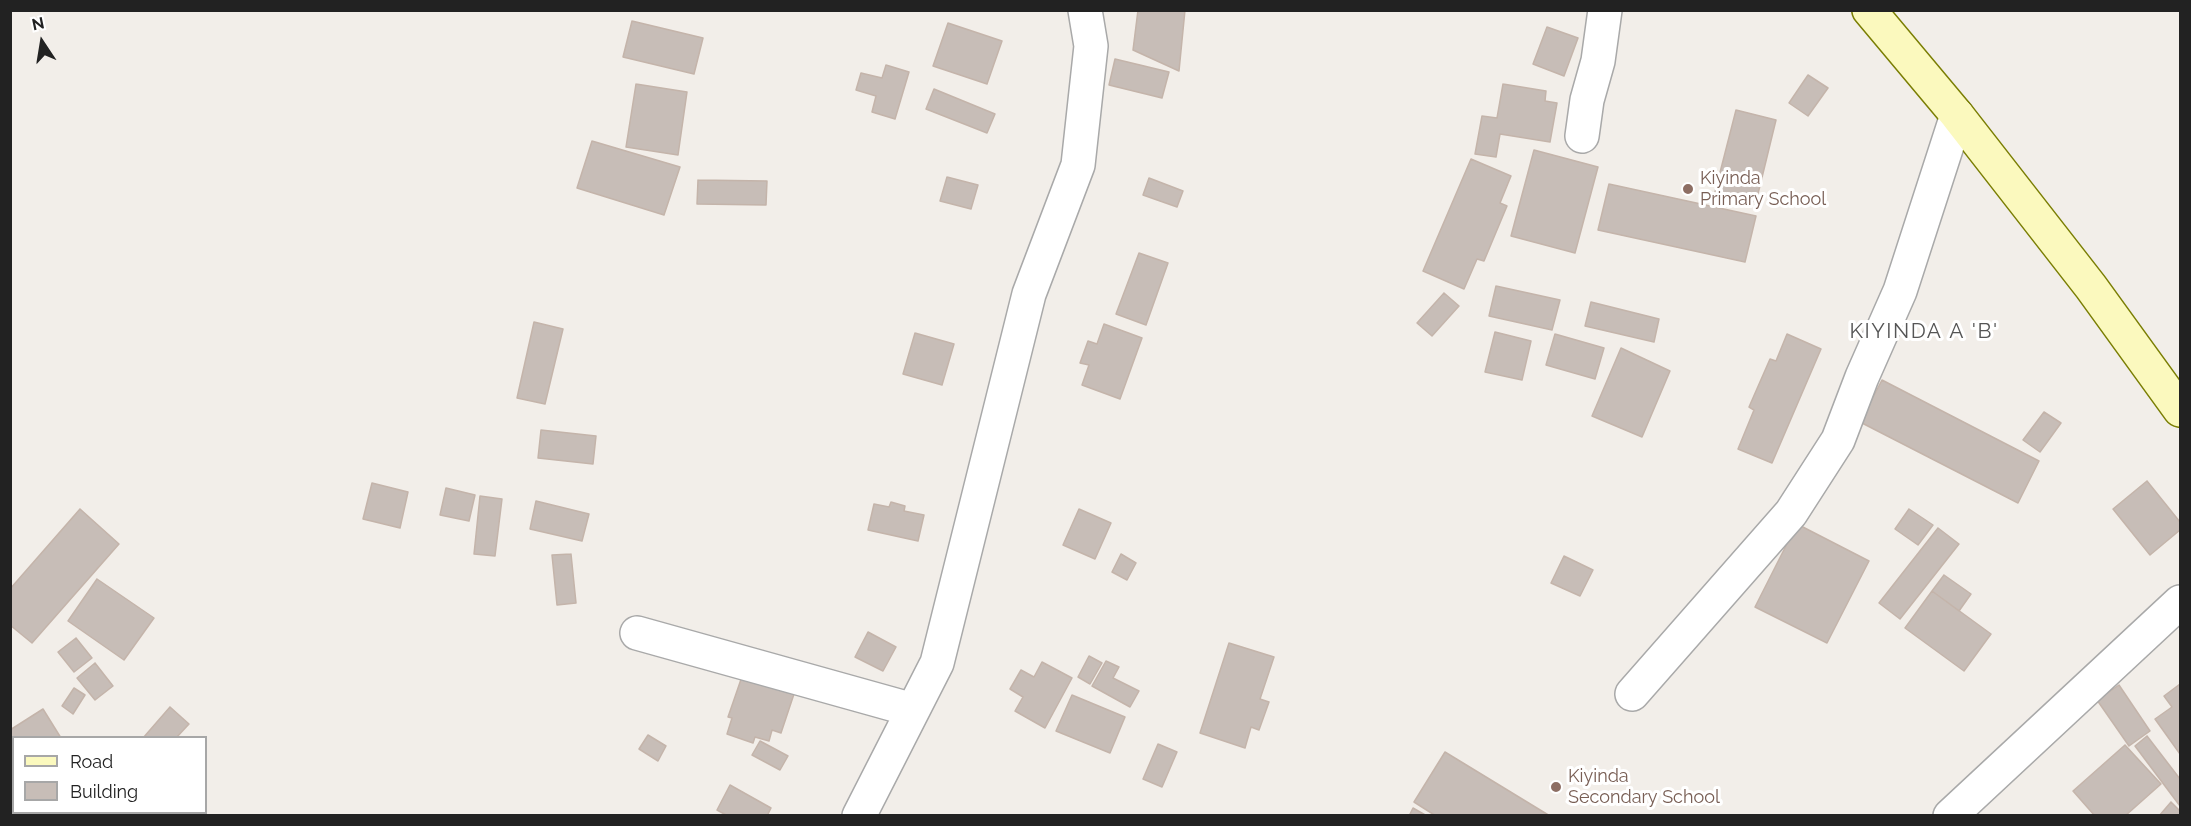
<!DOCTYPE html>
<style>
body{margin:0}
#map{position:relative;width:2191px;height:826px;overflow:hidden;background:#f2eee9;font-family:Raleway,sans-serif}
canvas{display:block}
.frame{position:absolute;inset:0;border:12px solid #222;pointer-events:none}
.legend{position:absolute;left:12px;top:736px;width:195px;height:78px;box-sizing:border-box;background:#fff;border:2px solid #a7a7a7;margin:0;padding:8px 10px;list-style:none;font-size:18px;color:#222}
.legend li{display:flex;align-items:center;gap:12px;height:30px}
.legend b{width:30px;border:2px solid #a7a7a7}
.north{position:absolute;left:12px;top:12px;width:60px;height:60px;-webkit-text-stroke:4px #fff;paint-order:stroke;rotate:348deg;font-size:16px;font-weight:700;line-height:24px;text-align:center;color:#222}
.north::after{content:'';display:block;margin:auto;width:21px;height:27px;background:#222;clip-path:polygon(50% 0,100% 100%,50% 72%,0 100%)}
</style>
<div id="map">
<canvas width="2191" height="826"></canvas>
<div class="frame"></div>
<ul class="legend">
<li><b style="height:8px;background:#fbf9be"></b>Road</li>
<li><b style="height:16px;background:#c7bdb7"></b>Building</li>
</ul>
<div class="north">N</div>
</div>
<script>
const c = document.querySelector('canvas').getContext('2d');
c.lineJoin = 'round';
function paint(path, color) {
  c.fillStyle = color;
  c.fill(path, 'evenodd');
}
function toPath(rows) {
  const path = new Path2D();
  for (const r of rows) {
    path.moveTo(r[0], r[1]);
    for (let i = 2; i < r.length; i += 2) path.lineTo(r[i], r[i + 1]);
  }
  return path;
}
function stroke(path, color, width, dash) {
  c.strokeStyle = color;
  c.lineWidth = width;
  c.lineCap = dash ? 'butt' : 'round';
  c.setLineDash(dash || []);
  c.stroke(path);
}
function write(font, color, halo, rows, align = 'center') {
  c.font = font + ' Raleway,sans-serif';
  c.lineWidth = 6;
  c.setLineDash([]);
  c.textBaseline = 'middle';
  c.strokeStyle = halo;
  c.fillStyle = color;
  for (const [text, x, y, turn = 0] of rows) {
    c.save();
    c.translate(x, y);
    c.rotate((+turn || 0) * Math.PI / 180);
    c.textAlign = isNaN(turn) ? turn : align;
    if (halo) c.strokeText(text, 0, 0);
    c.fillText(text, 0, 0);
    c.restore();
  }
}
const building = toPath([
 [1138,10,1185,10,1179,71,1133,50,1138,10],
 [632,21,703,38,694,74,623,57,632,21],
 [948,23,1002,41,987,84,933,66,948,23],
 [1547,27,1578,38,1564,76,1533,64,1547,27],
 [1115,59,1169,72,1162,98,1109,85,1115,59],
 [886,65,909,72,895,119,872,112,876,96,856,90,861,73,882,78,886,65],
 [1808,75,1828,88,1808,116,1789,103,1808,75],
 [636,84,687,92,678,155,626,147,636,84],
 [1503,84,1546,91,1545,101,1557,103,1550,142,1500,134,1496,157,1475,154,1482,116,1497,118,1503,84],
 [934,89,995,114,987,133,926,109,934,89],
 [1736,110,1776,120,1756,202,1715,192,1736,110],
 [592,141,680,167,664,215,577,188,592,141],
 [1534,150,1598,167,1575,253,1511,236,1534,150],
 [1471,159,1511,176,1500,203,1507,206,1484,261,1477,259,1464,289,1423,271,1471,159],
 [947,177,978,185,971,209,940,201,947,177],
 [1149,178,1183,191,1177,207,1143,195,1149,178],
 [698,180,767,181,766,205,697,204,698,180],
 [1609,184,1756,216,1745,262,1598,230,1609,184],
 [1139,253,1168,263,1146,325,1116,314,1139,253],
 [1496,286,1560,300,1552,330,1489,316,1496,286],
 [1444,293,1459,306,1432,336,1417,323,1444,293],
 [1591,302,1659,319,1654,342,1585,326,1591,302],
 [534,322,563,329,545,404,517,398,534,322],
 [1104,324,1142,338,1120,399,1082,385,1089,365,1080,363,1088,341,1097,344,1104,324],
 [1495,332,1531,341,1522,380,1485,372,1495,332],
 [915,333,954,344,942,385,903,374,915,333],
 [1555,334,1604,348,1595,379,1546,365,1555,334],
 [1787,334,1821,349,1772,463,1738,449,1754,410,1749,407,1770,359,1776,361,1787,334],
 [1621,348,1670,371,1642,437,1592,416,1621,348],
 [1882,380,2039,461,2018,503,1860,422,1882,380],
 [2044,412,2061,423,2040,452,2023,440,2044,412],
 [541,430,596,436,593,464,538,458,541,430],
 [2147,481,2180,522,2180,530,2150,555,2113,509,2147,481],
 [372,483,408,492,400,528,363,519,372,483],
 [446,488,475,495,469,521,440,515,446,488],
 [480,496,502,499,495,556,474,554,480,496],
 [536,501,589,514,582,541,530,529,536,501],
 [891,502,905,506,904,511,924,515,918,541,868,530,874,504,889,507,891,502],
 [80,509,119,544,32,643,10,625,10,589,80,509],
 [1079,509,1111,523,1095,559,1063,545,1079,509],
 [1909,509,1933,525,1918,545,1895,529,1909,509],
 [1797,524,1869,561,1827,643,1755,607,1797,524],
 [1938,528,1959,544,1900,619,1879,603,1938,528],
 [571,554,576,603,557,605,552,555,571,554],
 [1121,554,1136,563,1127,580,1112,572,1121,554],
 [1564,556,1593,570,1580,596,1551,583,1564,556],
 [1944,575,1971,594,1959,611,1932,591,1944,575],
 [97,579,154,618,124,660,68,621,97,579],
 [1932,591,1991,634,1964,671,1905,628,1932,591],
 [868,632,896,647,883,671,855,657,868,632],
 [76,638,92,658,74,672,58,652,76,638],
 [1229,643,1274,657,1260,699,1269,702,1259,730,1251,727,1245,748,1200,733,1229,643],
 [1089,656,1102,663,1090,684,1078,677,1089,656],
 [1106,661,1119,667,1113,678,1139,691,1130,707,1092,686,1106,661],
 [747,662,790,676,785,692,794,694,781,733,772,730,769,741,755,737,753,743,727,734,732,718,728,717,747,662],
 [1042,662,1072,678,1045,728,1015,711,1023,697,1010,689,1021,670,1034,677,1042,662],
 [95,663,113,686,95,700,77,678,95,663],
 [2180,684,2180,754,2155,719,2172,707,2164,696,2180,684],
 [2119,685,2150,731,2129,746,2097,700,2119,685],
 [74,688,85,695,73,714,62,706,74,688],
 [1072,695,1125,717,1110,753,1056,731,1072,695],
 [170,707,189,724,176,738,143,738,170,707],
 [43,709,61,738,14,738,14,764,10,759,10,730,43,709],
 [648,735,666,746,658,761,639,749,648,735],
 [2147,736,2180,779,2180,806,2135,746,2147,736],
 [760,741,788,756,780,770,752,755,760,741],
 [1158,744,1177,752,1162,787,1143,779,1158,744],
 [2125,745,2161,784,2125,816,2095,816,2073,791,2125,745],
 [1445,752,1550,816,1436,816,1414,802,1445,752],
 [730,785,771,808,767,816,728,816,717,810,730,785],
 [2171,802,2180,811,2180,816,2159,816,2171,802],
 [1413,808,1427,816,1409,816,1413,808]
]);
const street = toPath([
 [1582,136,1587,100,1598,61,1605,10],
 [637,633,913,710],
 [1632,694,1791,513,1838,440,1862,377,1900,291,1957,115],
 [859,816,937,663,1029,294,1078,165,1091,46,1085,10],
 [1950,816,2180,602]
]);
const secondary = toPath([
 [1869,10,1957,115,2091,287,2180,410]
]);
const markers = [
 [1688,189,6,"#8d6e63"],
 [1556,787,6,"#8d6e63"]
];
const educationNames = [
 ["Kiyinda",1700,179],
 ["Primary School",1700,200],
 ["Kiyinda",1568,777],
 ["Secondary School",1568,798]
];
const quarterNames = [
 ["KIYINDA A 'B'",1924,332]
];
paint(building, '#c7bdb7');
stroke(building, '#c4b4aa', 1.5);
stroke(street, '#a9a9a9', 36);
stroke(secondary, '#7a7e03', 36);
stroke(street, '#fff', 33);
stroke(secondary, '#fbf9be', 33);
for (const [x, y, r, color] of markers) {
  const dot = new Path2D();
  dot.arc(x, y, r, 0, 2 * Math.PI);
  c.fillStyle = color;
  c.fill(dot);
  stroke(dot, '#fff', 2);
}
write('18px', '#785e54', '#fff', educationNames, 'left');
c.letterSpacing = '1.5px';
write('21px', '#555', '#fff', quarterNames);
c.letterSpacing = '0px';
</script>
